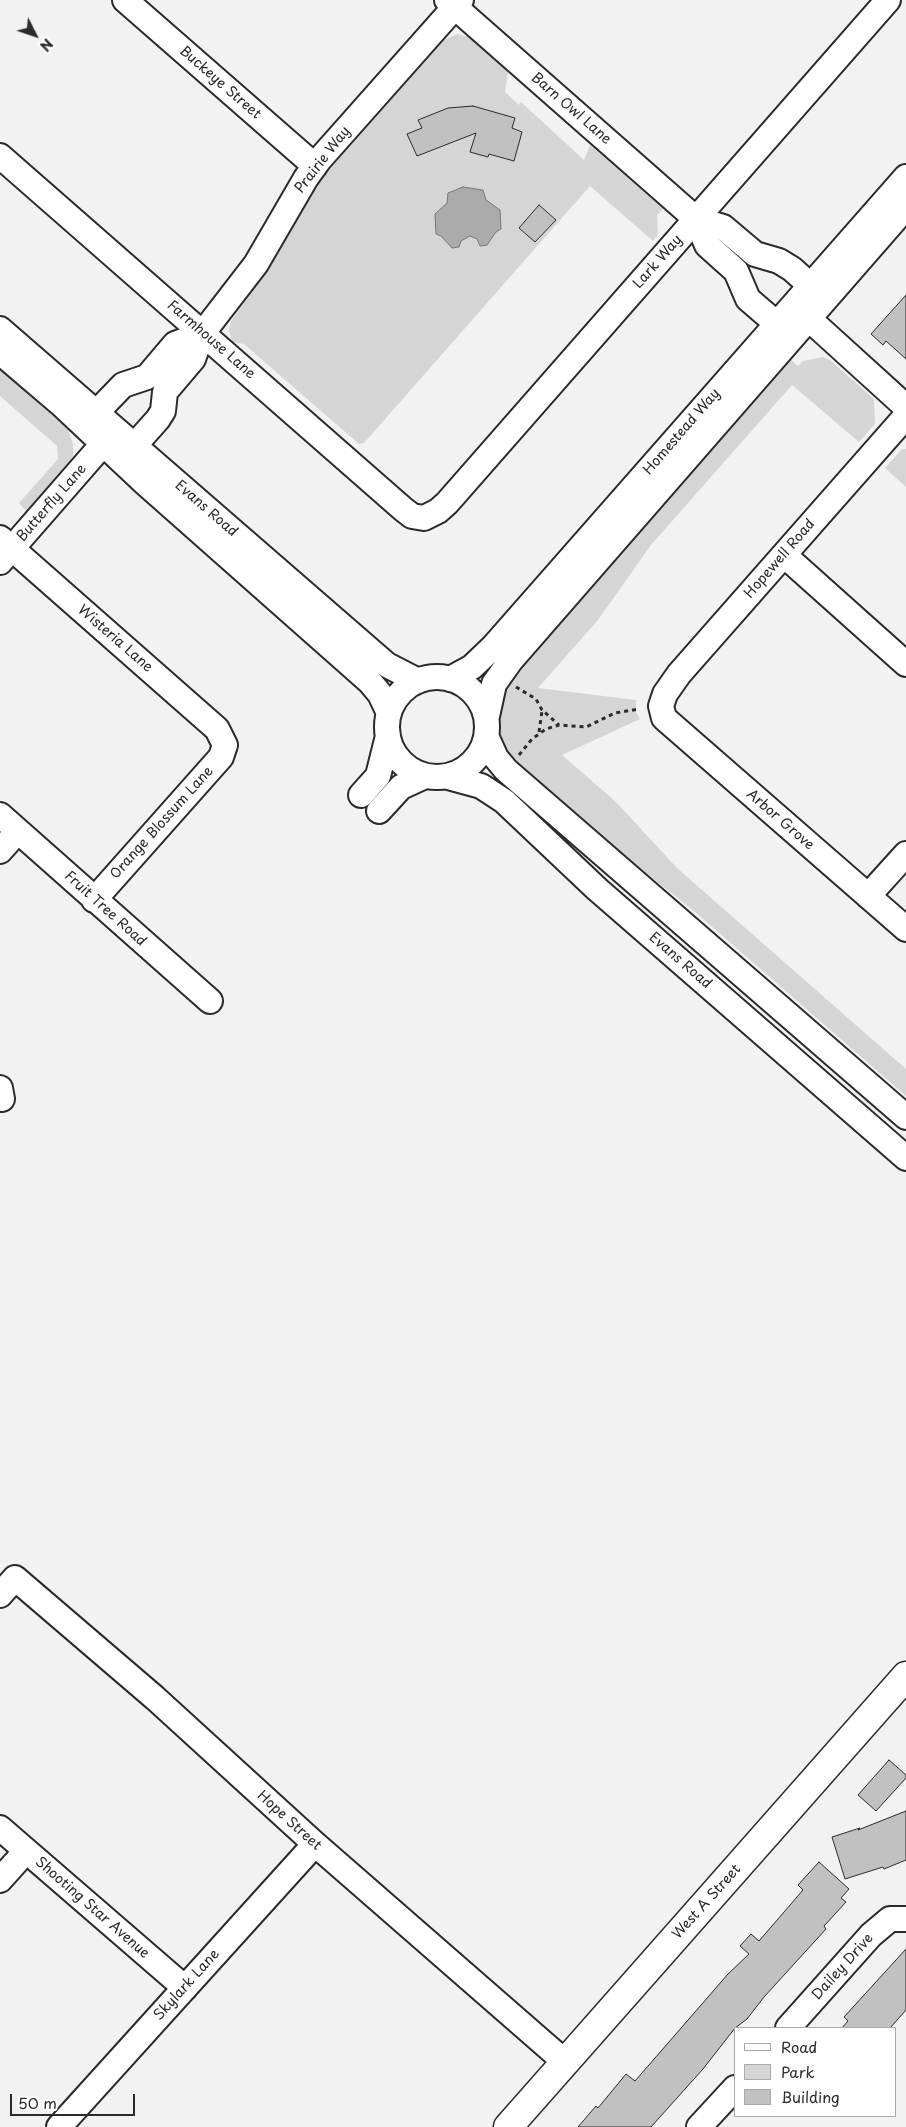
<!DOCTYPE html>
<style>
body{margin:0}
#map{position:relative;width:906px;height:2127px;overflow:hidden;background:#f2f2f2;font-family:"Playpen Sans",sans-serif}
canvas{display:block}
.legend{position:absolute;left:734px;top:2027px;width:162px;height:90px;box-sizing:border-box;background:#fff;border:1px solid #aaa;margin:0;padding:6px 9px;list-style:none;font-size:15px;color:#2b2b2b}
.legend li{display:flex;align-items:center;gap:10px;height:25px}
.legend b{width:25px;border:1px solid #aaa}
.north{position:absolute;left:10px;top:10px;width:50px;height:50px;-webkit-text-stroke:4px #fff;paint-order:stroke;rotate:131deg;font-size:14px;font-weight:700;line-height:20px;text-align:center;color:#2b2b2b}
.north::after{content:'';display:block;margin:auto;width:18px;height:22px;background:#2b2b2b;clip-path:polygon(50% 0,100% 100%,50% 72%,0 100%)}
.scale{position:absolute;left:10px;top:2094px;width:125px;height:22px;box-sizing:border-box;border:2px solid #2b2b2b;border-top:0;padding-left:6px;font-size:15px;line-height:18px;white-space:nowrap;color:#2b2b2b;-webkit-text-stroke:4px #fff;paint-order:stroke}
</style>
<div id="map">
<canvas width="906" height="2127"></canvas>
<ul class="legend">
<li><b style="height:6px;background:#fff"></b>Road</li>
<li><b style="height:14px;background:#d5d5d5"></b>Park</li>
<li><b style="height:14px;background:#c1c1c1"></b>Building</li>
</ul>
<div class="north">N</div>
<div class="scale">50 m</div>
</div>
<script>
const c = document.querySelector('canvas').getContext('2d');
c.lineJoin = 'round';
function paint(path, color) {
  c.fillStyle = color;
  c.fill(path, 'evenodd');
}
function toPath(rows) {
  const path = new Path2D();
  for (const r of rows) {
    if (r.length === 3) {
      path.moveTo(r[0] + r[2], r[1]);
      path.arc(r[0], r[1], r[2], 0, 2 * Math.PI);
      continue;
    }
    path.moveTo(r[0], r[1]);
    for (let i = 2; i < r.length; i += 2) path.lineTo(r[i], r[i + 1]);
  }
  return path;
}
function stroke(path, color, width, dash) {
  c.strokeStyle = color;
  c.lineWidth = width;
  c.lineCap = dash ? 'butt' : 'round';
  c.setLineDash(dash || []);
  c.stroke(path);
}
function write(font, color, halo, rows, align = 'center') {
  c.font = font + ' "Playpen Sans",sans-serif';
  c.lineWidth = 5;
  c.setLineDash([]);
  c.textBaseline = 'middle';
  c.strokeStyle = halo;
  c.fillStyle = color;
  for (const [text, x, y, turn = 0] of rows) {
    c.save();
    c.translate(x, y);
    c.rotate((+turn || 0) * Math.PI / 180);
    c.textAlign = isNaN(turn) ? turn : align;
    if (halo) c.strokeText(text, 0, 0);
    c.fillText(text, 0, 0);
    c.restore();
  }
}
const green = toPath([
 [457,34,469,37,508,71,505,92,519,105,521,102,584,160,590,145,663,209,657,215,658,234,653,241,590,186,364,443,359,444,244,344,232,342,229,330,231,321,271,265,302,208,322,178,444,40],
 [823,357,830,360,874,399,875,424,859,442,792,385,651,545,598,620,538,688,636,700,636,712,640,719,562,755,616,802,677,868,906,1069,906,1096,694,911,563,807,512,763,496,735,495,724,504,685,789,358,798,366,803,361],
 [0,369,63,425,68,430,73,444,73,455,68,465,27,512,19,503,58,459,57,446,0,396],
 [902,449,906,449,906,487,885,468]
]);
const water = toPath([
 [463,187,483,190,486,200,500,210,501,229,496,232,487,245,480,246,477,239,470,236,461,241,459,247,452,248,441,236,436,234,435,214,447,203,448,193,463,187]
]);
const building = toPath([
 [473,106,515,118,512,128,522,132,514,161,489,154,488,157,470,152,476,133,417,156,407,134,422,128,418,120,448,108,473,106],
 [539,205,556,220,535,242,519,228,539,205],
 [906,295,906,359,886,341,883,345,871,334,906,295],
 [889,1760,906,1775,906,1778,876,1811,858,1795,889,1760],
 [906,1811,906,1860,884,1869,883,1867,845,1879,832,1837,860,1828,858,1830,906,1811],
 [819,1862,849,1889,841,1898,846,1902,824,1926,826,1929,764,1997,747,2019,735,2028,703,2069,651,2127,578,2127,596,2106,598,2108,626,2074,635,2081,728,1974,749,1954,740,1946,751,1934,759,1941,803,1890,798,1885,819,1862],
 [906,1949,906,2010,890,2028,842,2028,848,2021,844,2017,906,1949]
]);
const path = toPath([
 [516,687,536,699,542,710,559,725],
 [539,732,542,711],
 [519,755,532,739,546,729,559,725,586,727,615,713,639,709]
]);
const minor = toPath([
 [125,0,315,166],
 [447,0,696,219,723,227,755,254,779,261,792,269,811,286,810,302],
 [0,156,403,509,412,516,424,518,438,511,447,503,888,0],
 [696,219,707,245,736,271,748,299,777,324,792,321],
 [808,318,906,407],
 [0,329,387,665,418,681],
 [0,352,61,404,145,483,370,682,380,694,389,713],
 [906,416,679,674,665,694,661,706,664,718,906,929],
 [100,429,96,413,123,385,147,377,175,344,202,334],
 [103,444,134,446,158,419,163,411,165,392,193,359,202,334,256,264,306,178,319,160,461,0],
 [0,538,217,729,225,745,221,757,94,900],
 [784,555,906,664],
 [0,562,103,444],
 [437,727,50],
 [450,679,472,667,493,647,906,177],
 [487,716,494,684,511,660,906,207],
 [487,738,496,758,506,770,906,1117],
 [448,777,481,786,504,801,597,889,906,1158],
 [361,795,378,776,388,736],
 [379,811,401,787,425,776],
 [0,815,210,1001],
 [0,851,18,831],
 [868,896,906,854],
 [0,1088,2,1099],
 [0,1595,15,1578,155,1698,315,1844,565,2062],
 [0,1828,185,1988],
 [0,1880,26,1851],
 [788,2028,871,1935,890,1919,906,1919],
 [59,2127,315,1844],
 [699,2127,735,2088]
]);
const major = toPath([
 [508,2127,906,1676]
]);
const streetNames = [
 ["Buckeye Street",220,83,41],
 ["Barn Owl Lane",571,109,41],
 ["Prairie Way",323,160,-52],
 ["Lark Way",658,262,-49],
 ["Farmhouse Lane",211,340,41],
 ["Homestead Way",682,432,-49],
 ["Butterfly Lane",52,503,-49],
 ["Evans Road",206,509,41],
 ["Hopewell Road",780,559,-49],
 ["Wisteria Lane",115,639,41],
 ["Arbor Grove",780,820,41],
 ["Orange Blossum Lane",162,823,-48],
 ["Fruit Tree Road",105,909,42],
 ["Evans Road",680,961,41],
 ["Hope Street",289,1821,42],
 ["West A Street",707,1902,-48],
 ["Shooting Star Avenue",92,1908,41],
 ["Dailey Drive",843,1967,-48],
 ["Skylark Lane",187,1985,-48]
];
paint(green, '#d5d5d5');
paint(water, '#ababab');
stroke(water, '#787878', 1);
paint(building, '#c1c1c1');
stroke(building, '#2b2b2b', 1);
stroke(minor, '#2b2b2b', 28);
stroke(major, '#2b2b2b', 31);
stroke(path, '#2b2b2b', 3, [4, 4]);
stroke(minor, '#fff', 24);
stroke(major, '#fff', 28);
write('14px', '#2b2b2b', '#fff', streetNames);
</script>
